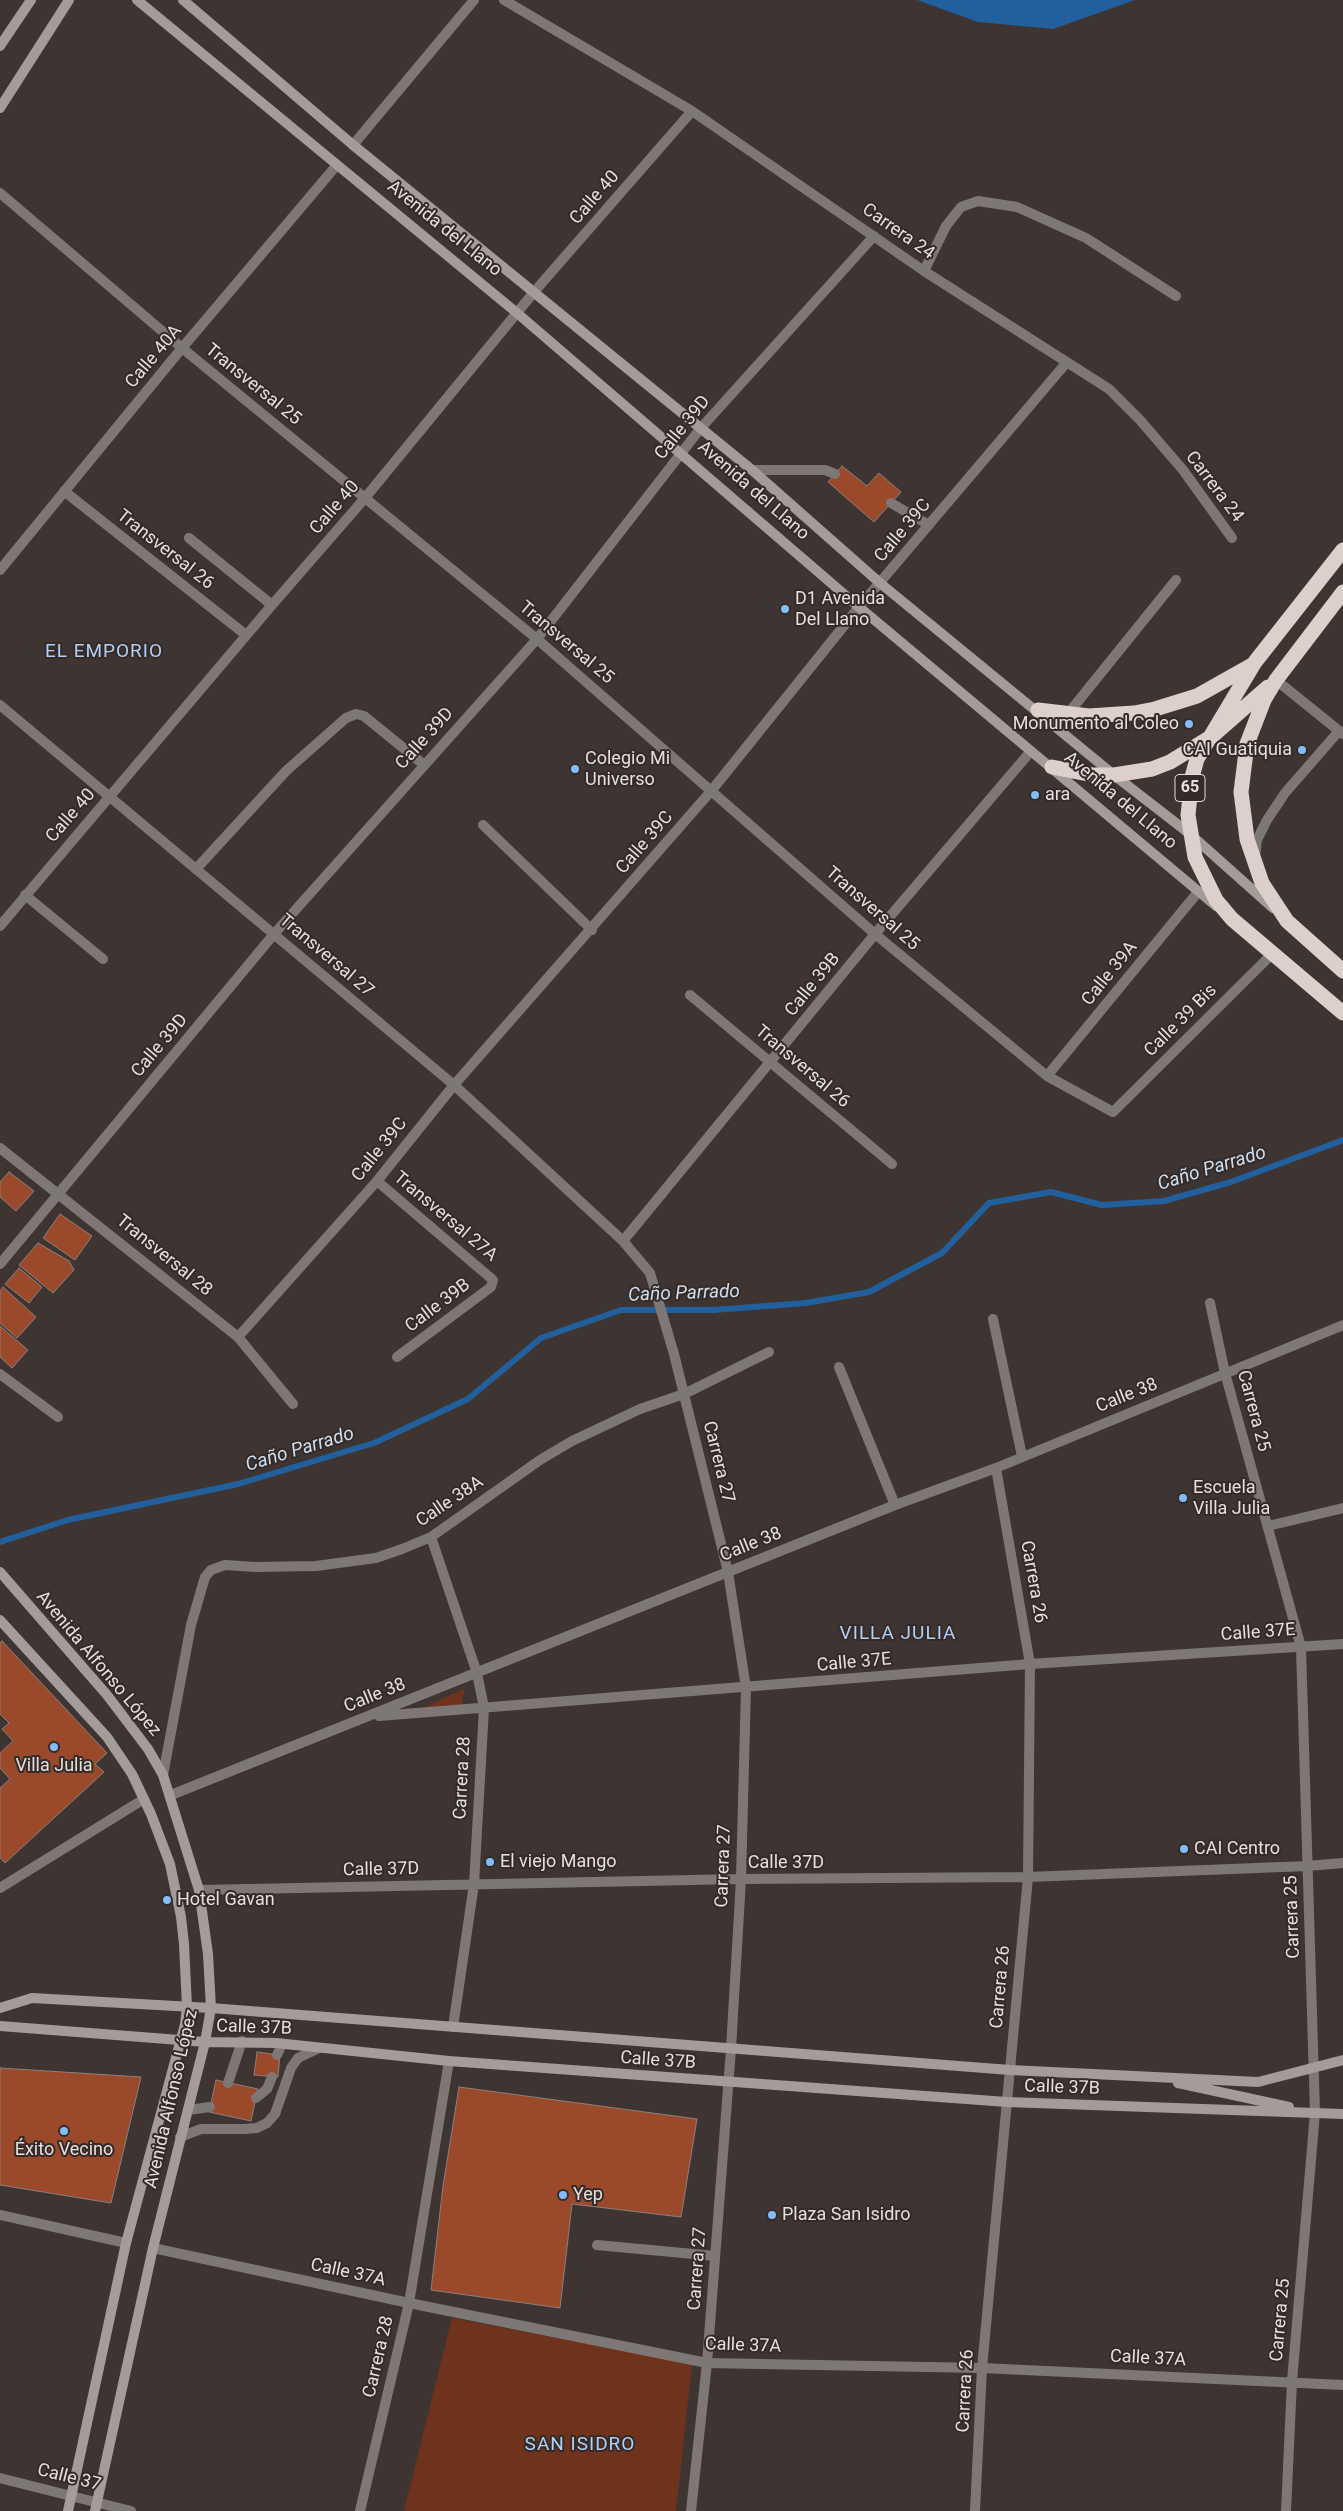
<!DOCTYPE html>
<meta charset="utf-8">
<style>
body{margin:0}
canvas{display:block;background:#3e3431}
</style>
<canvas width="1343" height="2511"></canvas>
<script>
const c = document.querySelector('canvas').getContext('2d');
c.lineJoin = 'round';
function paint(path, color) {
  c.fillStyle = color;
  c.fill(path, 'evenodd');
}
function toPath(rows) {
  const path = new Path2D();
  for (const r of rows) {
    path.moveTo(r[0], r[1]);
    for (let i = 2; i < r.length; i += 2) path.lineTo(r[i], r[i + 1]);
  }
  return path;
}
function stroke(path, color, width, dash) {
  c.strokeStyle = color;
  c.lineWidth = width;
  c.lineCap = dash ? 'butt' : 'round';
  c.setLineDash(dash || []);
  c.stroke(path);
}
function write(font, color, halo, rows, align = 'center') {
  c.font = font + ' Roboto,sans-serif';
  c.lineWidth = 4;
  c.setLineDash([]);
  c.textBaseline = 'middle';
  c.strokeStyle = halo;
  c.fillStyle = color;
  for (const [text, x, y, turn = 0] of rows) {
    c.save();
    c.translate(x, y);
    c.rotate((+turn || 0) * Math.PI / 180);
    c.textAlign = isNaN(turn) ? turn : align;
    if (halo) c.strokeText(text, 0, 0);
    c.fillText(text, 0, 0);
    c.restore();
  }
}
const green = toPath([
 [465,1688,459,1714,415,1712],
 [452,2318,692,2364,676,2511,404,2511]
]);
const water = toPath([
 [917,0,1135,0,1053,29,978,22]
]);
const stream = toPath([
 [0,1542,68,1520,238,1484,374,1443,468,1399,541,1338,621,1310,713,1310,806,1303,869,1292,942,1253,989,1203,1051,1192,1102,1205,1164,1201,1231,1182,1343,1140]
]);
const building = toPath([
 [842,466,867,486,879,473,901,492,874,522,828,482,842,466],
 [9,1172,34,1191,16,1211,0,1197,0,1182,9,1172],
 [60,1214,92,1236,75,1260,43,1238,60,1214],
 [38,1243,69,1261,74,1270,53,1293,19,1265,38,1243],
 [19,1268,42,1287,29,1303,5,1284,19,1268],
 [3,1287,36,1317,17,1338,0,1323,0,1291,3,1287],
 [0,1326,28,1350,12,1368,0,1357,0,1326],
 [2,1641,107,1753,95,1764,104,1772,5,1863,0,1858,0,1788,10,1779,0,1768,0,1753,13,1741,2,1729,9,1723,0,1714,0,1643,2,1641],
 [257,2052,280,2055,278,2077,254,2075,257,2052],
 [0,2068,141,2077,111,2203,0,2185,0,2068],
 [216,2080,258,2089,251,2121,209,2112,216,2080],
 [459,2087,697,2119,681,2217,572,2204,560,2308,431,2290,443,2186,459,2087]
]);
const lane = toPath([
 [752,470,825,470,835,474],
 [891,503,929,525],
 [1067,715,1176,580],
 [196,869,286,771,346,718,356,714,364,716,423,764],
 [25,895,103,959],
 [993,1319,1022,1456],
 [0,1374,58,1417],
 [277,2055,282,2044],
 [228,2083,242,2041],
 [256,2098,267,2089,272,2077],
 [188,2110,210,2107],
 [180,2137,201,2129,244,2129,257,2128,267,2123,275,2114,291,2068,298,2058,319,2048],
 [597,2245,715,2256]
]);
const street = toPath([
 [504,0,692,111,924,271,1109,389,1140,420,1183,470,1232,538],
 [353,145,474,0],
 [0,193,182,348,537,639,875,934,1047,1076,1113,1112,1267,959,1274,955],
 [924,271,946,226,961,207,978,201,1017,207,1086,238,1176,296],
 [64,491,246,635],
 [189,538,272,605],
 [0,570,182,348,336,166],
 [1276,680,1343,734],
 [0,705,454,1085,623,1241,650,1273,674,1354,728,1572,746,1688,741,1879,731,2049,707,2363,691,2511],
 [483,825,592,930],
 [1255,856,1257,840,1267,820,1285,793,1339,731],
 [0,926,272,605,365,498,534,292,692,111],
 [690,995,892,1164],
 [1047,1076,1198,892],
 [0,1148,238,1337,293,1404],
 [377,1181,493,1280,491,1287,397,1357],
 [623,1241,875,934,1031,751],
 [0,1264,274,934,537,639,700,429,874,236],
 [1210,1303,1225,1373,1301,1647,1315,2113,1292,2381,1286,2511],
 [238,1337,377,1181,454,1085,712,790,859,607,1067,362],
 [839,1367,895,1505],
 [1268,1526,1343,1508],
 [431,1537,477,1673,484,1708,474,1884,453,2027],
 [379,1716,1030,1664,1343,1644],
 [163,1775,191,1625,205,1577,211,1570,225,1565,255,1567,316,1566,376,1558,402,1549,431,1537,540,1460,572,1441,640,1409,684,1394,769,1352],
 [171,1795,895,1505,996,1468,1343,1325],
 [0,1888,144,1799],
 [199,1890,741,1879,1028,1877,1307,1866,1343,1863],
 [0,2215,126,2243],
 [153,2248,409,2303,707,2363,982,2368,1343,2385],
 [0,2478,131,2511],
 [360,2511,409,2303,449,2061],
 [975,2511,982,2368,1028,1877,1030,1664,996,1468]
]);
const secondary = toPath([
 [137,0,517,313,859,607,1216,906],
 [183,0,353,145,752,470,880,583,1114,775,1190,834,1273,908],
 [0,46,31,0],
 [0,108,69,0],
 [0,1572,107,1695,148,1749,163,1775,199,1890,208,1954,211,2008,205,2042,153,2248,95,2511],
 [0,1620,107,1737,132,1774,151,1814,170,1864,181,1917,184,1944,187,2007,185,2024,126,2243,68,2511],
 [0,2008,32,1998,211,2008,1010,2070,1258,2082,1343,2060],
 [0,2026,205,2042,276,2043,449,2061,1007,2102,1343,2114],
 [1178,2083,1289,2107]
]);
const highway = toPath([
 [1343,550,1255,662,1197,759,1192,777,1188,815,1195,857,1216,900,1232,919,1343,1013],
 [1343,592,1276,680,1264,700,1247,744,1241,792,1247,839,1262,883,1287,921,1343,971],
 [1038,710,1089,716,1134,713,1155,709,1197,696,1252,665],
 [1052,767,1093,775,1114,775,1152,769,1170,762,1211,737,1268,687]
]);
const markers = [
 [785,609,5,"#83bcfb"],
 [1189,724,5,"#83bcfb"],
 [1302,750,5,"#83bcfb"],
 [575,769,5,"#83bcfb"],
 [1035,795,5,"#83bcfb"],
 [1183,1498,5,"#83bcfb"],
 [54,1747,5,"#83bcfb"],
 [1184,1849,5,"#83bcfb"],
 [490,1862,5,"#83bcfb"],
 [167,1900,5,"#83bcfb"],
 [64,2131,5,"#83bcfb"],
 [563,2195,5,"#83bcfb"],
 [772,2215,5,"#83bcfb"]
];
const shields = [
 [1190,788,30]
];
const shieldNames = [
 ["65",1190,788]
];
const streetNames = [
 ["Calle 40",595,198,-49],
 ["Avenida del Llano",444,229,39],
 ["Carrera 24",898,232,35],
 ["Calle 40A",154,357,-50],
 ["Transversal 25",253,385,39],
 ["Calle 39D",683,428,-51],
 ["Carrera 24",1214,487,53],
 ["Avenida del Llano",753,491,41],
 ["Calle 40",335,508,-49],
 ["Calle 39C",903,531,-50],
 ["Transversal 26",165,550,38],
 ["Transversal 25",566,643,40],
 ["Calle 39D",425,739,-48],
 ["Avenida del Llano",1120,801,40],
 ["Calle 40",71,816,-49],
 ["Calle 39C",645,843,-49],
 ["Transversal 25",872,909,41],
 ["Transversal 27",326,956,40],
 ["Calle 39A",1110,974,-51],
 ["Calle 39B",813,985,-51],
 ["Calle 39 Bis",1181,1021,-45],
 ["Calle 39D",160,1046,-50],
 ["Transversal 26",802,1067,40],
 ["Calle 39C",380,1150,-51],
 ["Transversal 27A",445,1217,40],
 ["Transversal 28",164,1256,39],
 ["Calle 39B",438,1306,-37],
 ["Calle 38",1127,1396,-22],
 ["Carrera 25",1253,1411,75],
 ["Carrera 27",718,1462,76],
 ["Calle 38A",450,1502,-34],
 ["Calle 38",751,1545,-22],
 ["Carrera 26",1033,1582,80],
 ["Calle 37E",1258,1633,-4],
 ["Calle 37E",854,1663,-5],
 ["Avenida Alfonso López",98,1664,50],
 ["Calle 38",375,1696,-22],
 ["Carrera 28",463,1778,-87],
 ["Calle 37D",786,1863],
 ["Carrera 27",724,1866,-88],
 ["Calle 37D",381,1870,-1],
 ["Carrera 25",1293,1917,-92],
 ["Carrera 26",1001,1987,-85],
 ["Calle 37B",254,2028,2],
 ["Calle 37B",658,2061,4],
 ["Calle 37B",1062,2088,2],
 ["Avenida Alfonso López",172,2099,-77],
 ["Carrera 27",698,2269,-86],
 ["Calle 37A",348,2273,12],
 ["Carrera 25",1281,2320,-85],
 ["Calle 37A",743,2346,2],
 ["Carrera 28",379,2357,-77],
 ["Calle 37A",1148,2359,3],
 ["Carrera 26",966,2391,-87],
 ["Calle 37",69,2478,14]
];
const poiNames = [
 ["D1 Avenida",795,599],
 ["Del Llano",795,620],
 ["Monumento al Coleo",1179,724,"right"],
 ["CAI Guatiquia",1292,750,"right"],
 ["Colegio Mi",585,759],
 ["Universo",585,780],
 ["ara",1045,795],
 ["Escuela",1193,1488],
 ["Villa Julia",1193,1509],
 ["Villa Julia",54,1766,"center"],
 ["CAI Centro",1194,1849],
 ["El viejo Mango",500,1862],
 ["Hotel Gavan",177,1900],
 ["Éxito Vecino",64,2150,"center"],
 ["Yep",573,2195],
 ["Plaza San Isidro",782,2215]
];
const neighbourhoodNames = [
 ["EL EMPORIO",104,652],
 ["VILLA JULIA",898,1634],
 ["SAN ISIDRO",580,2445]
];
const waterNames = [
 ["Caño Parrado",1212,1169,-17],
 ["Caño Parrado",684,1294,-2],
 ["Caño Parrado",300,1450,-17]
];
paint(green, '#6f331d');
paint(water, '#225f9d');
stroke(stream, '#225f9d', 6);
paint(building, '#9b492b');
stroke(building, '#8b807b', 1);
stroke(lane, '#7d7876', 10);
stroke(street, '#7d7876', 10);
stroke(secondary, '#a49c99', 10);
stroke(highway, '#ddd0cc', 15);
for (const [x, y, r, color] of markers) {
  const dot = new Path2D();
  dot.arc(x, y, r, 0, 2 * Math.PI);
  c.fillStyle = color;
  c.fill(dot);
  stroke(dot, '#342a27', 2);
}
for (const [x, y, w] of shields) {
  const box = new Path2D();
  box.roundRect(x - w / 2, y - 13.5, w, 27, 4);
  c.fillStyle = '#342a27';
  c.fill(box);
  stroke(box, '#e6dfdd', 1);
}
write('bold 16px', '#e6dfdd', null, shieldNames);
write('18px', '#e6dfdd', '#342a27', streetNames);
write('18px', '#e6dfdd', '#342a27', poiNames, 'left');
c.letterSpacing = '1px';
write('19px', '#b1d0f4', '#342a27', neighbourhoodNames);
c.letterSpacing = '0px';
write('italic 19px', '#ceddef', '#342a27', waterNames);
</script>
